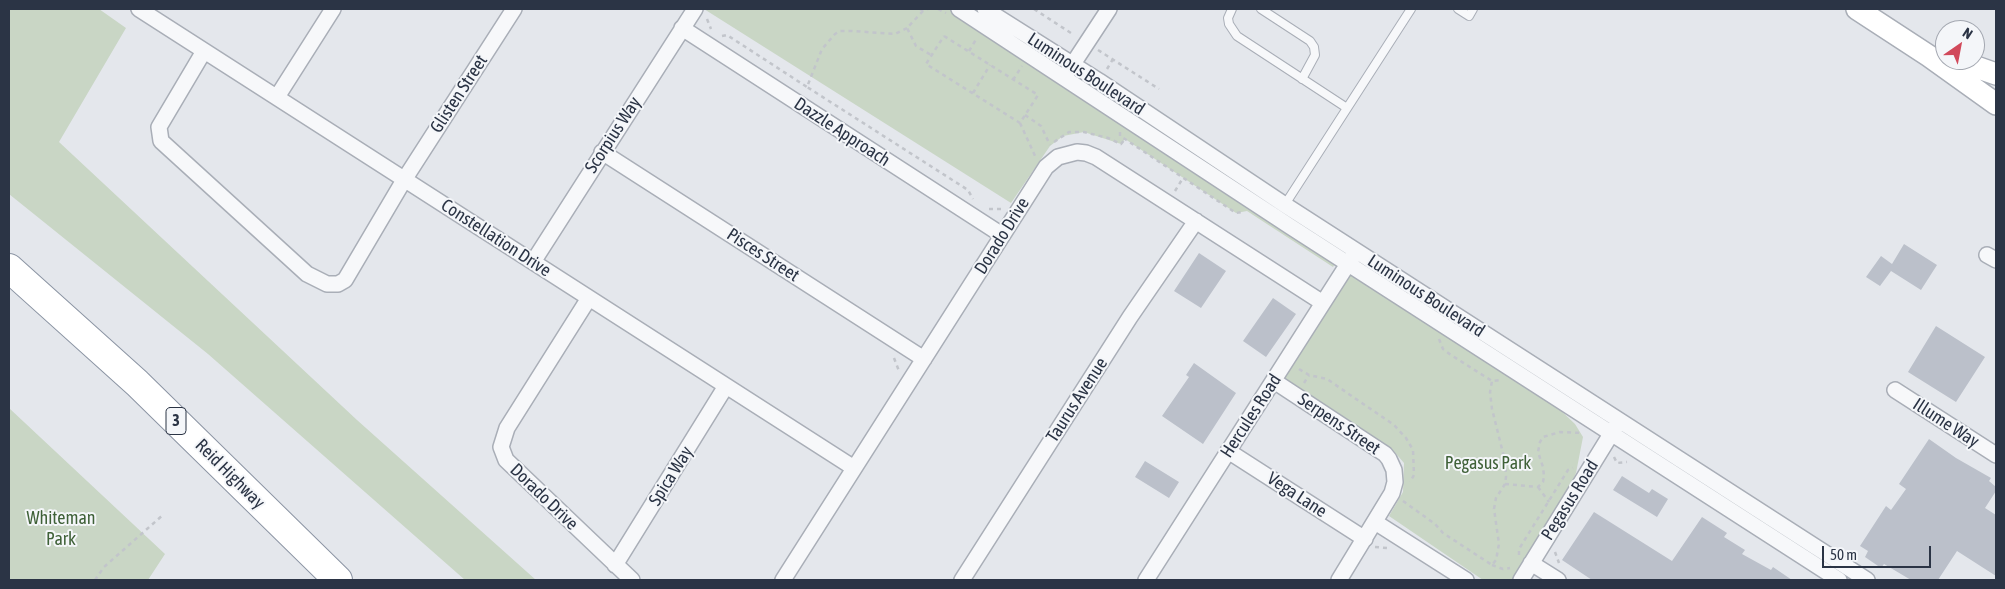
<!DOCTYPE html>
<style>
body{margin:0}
#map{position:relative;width:2005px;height:589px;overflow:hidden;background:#e4e7ec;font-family:"Asap Condensed",sans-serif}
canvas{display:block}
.frame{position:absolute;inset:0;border:10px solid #2b3445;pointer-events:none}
.north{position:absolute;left:1935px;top:20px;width:50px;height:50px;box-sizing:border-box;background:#f4f6f9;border:1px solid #a4a8b1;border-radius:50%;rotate:33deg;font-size:14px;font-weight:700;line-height:20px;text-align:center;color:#2b3445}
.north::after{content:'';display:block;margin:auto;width:18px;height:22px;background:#d1495b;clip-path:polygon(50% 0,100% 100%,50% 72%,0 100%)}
.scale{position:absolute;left:1822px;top:546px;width:109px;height:22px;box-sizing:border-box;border:2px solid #2b3445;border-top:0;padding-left:6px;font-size:15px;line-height:18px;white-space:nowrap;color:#2b3445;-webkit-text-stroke:4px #f4f6f9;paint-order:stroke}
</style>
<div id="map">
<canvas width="2005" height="589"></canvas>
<div class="frame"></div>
<div class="north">N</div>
<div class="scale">50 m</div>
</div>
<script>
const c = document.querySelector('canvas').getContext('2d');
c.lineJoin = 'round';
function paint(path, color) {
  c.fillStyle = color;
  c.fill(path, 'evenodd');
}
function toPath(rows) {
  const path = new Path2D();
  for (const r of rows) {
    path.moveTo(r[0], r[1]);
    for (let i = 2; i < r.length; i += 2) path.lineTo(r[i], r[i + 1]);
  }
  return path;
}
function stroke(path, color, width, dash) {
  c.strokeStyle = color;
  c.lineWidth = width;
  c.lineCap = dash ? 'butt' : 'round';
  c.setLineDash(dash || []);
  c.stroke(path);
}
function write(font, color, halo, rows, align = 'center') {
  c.font = font + ' "Asap Condensed",sans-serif';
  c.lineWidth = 4;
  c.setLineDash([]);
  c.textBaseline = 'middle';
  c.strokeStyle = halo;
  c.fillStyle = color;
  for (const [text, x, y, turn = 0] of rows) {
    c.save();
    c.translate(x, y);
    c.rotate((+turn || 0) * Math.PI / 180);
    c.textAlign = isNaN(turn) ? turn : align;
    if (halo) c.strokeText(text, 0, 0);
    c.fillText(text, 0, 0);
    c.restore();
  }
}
const green = toPath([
 [9,9,99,9,126,28,59,142,357,420,536,580,465,580,208,354,9,194],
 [704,9,957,9,1339,258,1333,267,1247,211,1236,213,1125,139,1121,144,1084,132,1063,136,1050,146,1011,203],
 [1349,274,1554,404,1575,424,1583,437,1576,473,1562,503,1514,580,1483,580,1389,516,1403,492,1404,463,1391,448,1284,379],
 [9,408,165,554,148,580,9,580]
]);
const building = toPath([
 [1904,244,1937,265,1921,290,1891,271,1880,286,1866,277,1881,256,1892,264],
 [1199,253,1226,271,1201,308,1174,291],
 [1273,298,1296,314,1266,357,1243,341],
 [1936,326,1985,357,1956,402,1908,372],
 [1194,363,1236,393,1203,444,1162,416,1189,377,1186,375],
 [1929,439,1956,458,1991,478,1989,481,1996,487,1996,491,1985,508,1996,515,1996,576,1957,551,1938,580,1911,580,1884,564,1881,568,1865,557,1868,551,1860,546,1886,506,1891,510,1906,489,1899,484],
 [1145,461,1179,482,1169,498,1135,477],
 [1622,476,1649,493,1652,489,1668,499,1657,517,1613,490],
 [1594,512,1672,561,1702,517,1727,533,1724,537,1745,550,1742,554,1771,570,1773,567,1792,580,1592,580,1562,560]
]);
const path = toPath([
 [920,9,923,11,928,9],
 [938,9,946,13],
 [1034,9,1074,35],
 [923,11,907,28,916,46,931,55],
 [707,19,711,29],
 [907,28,895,34,852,31,840,31,835,34,822,49,807,87,968,190,973,199],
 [722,36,727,35,807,87],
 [944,36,1038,95,1020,123,926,64,944,36],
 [1098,50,1159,89],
 [969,51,977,38],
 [1107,69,1113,59],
 [1013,80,1022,66],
 [973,93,990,65],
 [1025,115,1041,126,1050,145],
 [1020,123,1036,158],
 [1120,132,1120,136,1125,139,1236,213,1242,212],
 [1054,142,1069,132,1084,132,1108,138,1121,144,1125,139],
 [1175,191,1183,178],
 [989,209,1001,209],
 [1439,339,1443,349,1451,355,1492,381,1502,380],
 [894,358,899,371],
 [1299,369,1309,375,1327,379,1394,425,1406,438,1413,450,1414,475,1410,482],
 [1304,383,1309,375],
 [1614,457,1617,463,1627,462],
 [1505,484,1538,487,1543,482,1544,476,1543,467,1538,452,1540,442,1543,437,1560,432,1582,433],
 [1538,487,1549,502],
 [1403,501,1435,524,1443,533,1492,565,1496,560,1499,544,1494,509,1496,498,1505,484,1506,477,1505,461,1492,409,1490,392,1492,381],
 [1375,547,1387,548],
 [1555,552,1559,563],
 [1519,555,1519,549,1568,470,1573,468],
 [1492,565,1503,569,1510,568],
 [95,580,104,567,164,514]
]);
const lane = toPath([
 [1232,9,1228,18,1229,24,1237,36,1347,108],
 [1261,9,1310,41,1314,47,1315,55,1302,79],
 [1458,9,1469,16,1473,9],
 [1284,206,1411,9]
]);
const street = toPath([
 [139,9,854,468],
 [959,9,1291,227,1839,580],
 [985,9,1099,81,1285,205,1867,580],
 [682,28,1002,235],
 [204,51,159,127,161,141,307,274,327,284,338,284,345,280,404,180,514,9],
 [1067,73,1109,9],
 [277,97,333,9],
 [602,152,924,359],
 [1987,255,1996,260],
 [533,262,695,9],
 [589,298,507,428,501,447,506,460,632,580],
 [1274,381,1385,454,1389,459,1394,470,1395,482,1392,493,1339,580],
 [1895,390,1996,455],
 [1228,451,1365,539],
 [1375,522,1466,580],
 [1531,563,1558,580],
 [615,565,726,386],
 [783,580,1046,167,1058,157,1077,152,1086,153,1096,157,1323,303],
 [962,580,1130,317,1196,221],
 [1146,580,1353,256],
 [1521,580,1616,426]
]);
const secondary = toPath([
 [1857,9,1929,56,1996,104],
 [1956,60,1996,74]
]);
const highway = toPath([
 [9,268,137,383,338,580]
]);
const shields = [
 [176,421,20]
];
const shieldNames = [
 ["3",176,421]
];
const streetNames = [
 ["Luminous Boulevard",1086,74,33],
 ["Glisten Street",459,94,-57],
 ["Dazzle Approach",842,132,33],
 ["Scorpius Way",613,135,-57],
 ["Dorado Drive",1002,236,-58],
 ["Constellation Drive",496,238,33],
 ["Pisces Street",763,255,33],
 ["Luminous Boulevard",1426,296,33],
 ["Taurus Avenue",1077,400,-57],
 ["Hercules Road",1251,416,-57],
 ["Illume Way",1946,423,33],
 ["Serpens Street",1339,424,34],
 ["Reid Highway",230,474,45],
 ["Spica Way",671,476,-58],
 ["Vega Lane",1297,495,33],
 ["Dorado Drive",544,497,44],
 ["Pegasus Road",1570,500,-58]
];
const parkNames = [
 ["Pegasus Park",1488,463],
 ["Whiteman",61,518],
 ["Park",61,539]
];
paint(green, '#c9d6c5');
paint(building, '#bbc0ca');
stroke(lane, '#a9aeb7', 10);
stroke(street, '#a9aeb7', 18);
stroke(secondary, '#a9aeb7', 24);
stroke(highway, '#8b94a3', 30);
stroke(path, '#c2c5cb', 2.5, [4, 4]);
stroke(lane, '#f7f8fa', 8);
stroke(street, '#f7f8fa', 15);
stroke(secondary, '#fff', 21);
stroke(highway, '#fff', 28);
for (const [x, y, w] of shields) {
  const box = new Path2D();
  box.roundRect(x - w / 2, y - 13.5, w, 27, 4);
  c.fillStyle = '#f4f6f9';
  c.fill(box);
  stroke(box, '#2b3445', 1);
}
write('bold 16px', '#2b3445', null, shieldNames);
write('18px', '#2b3445', '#f4f6f9', streetNames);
write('18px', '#3f6138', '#f4f6f9', parkNames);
</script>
